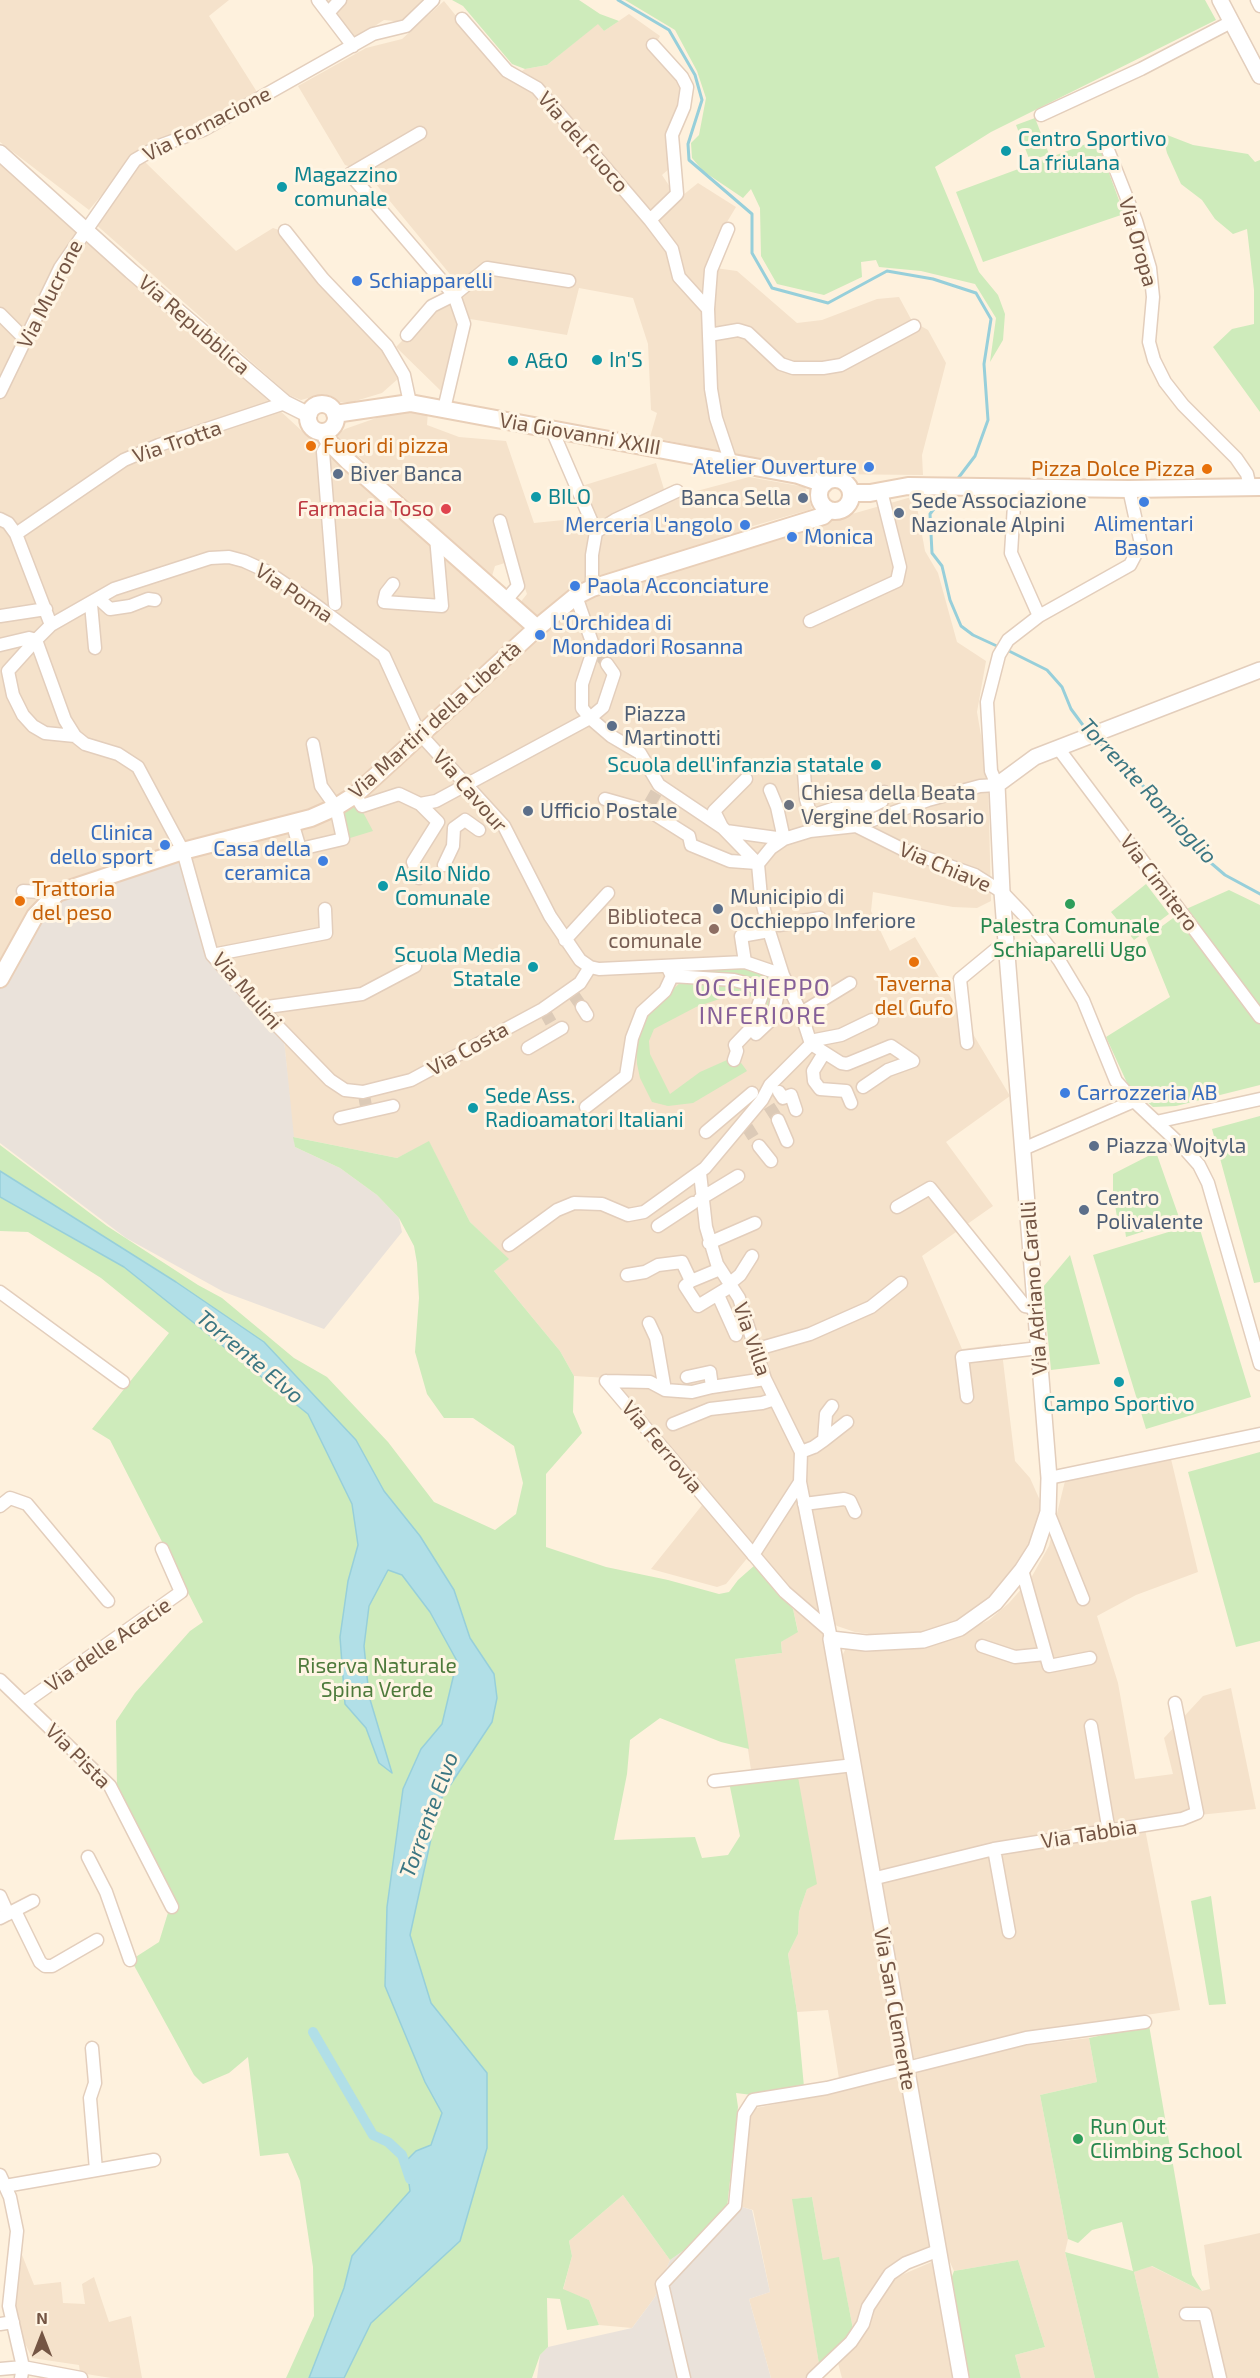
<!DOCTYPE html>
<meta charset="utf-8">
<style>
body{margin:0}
#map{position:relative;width:1260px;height:2378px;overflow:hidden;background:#fef1dd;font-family:"Exo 2",sans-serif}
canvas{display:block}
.north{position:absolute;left:12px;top:2306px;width:60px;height:60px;-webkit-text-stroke:4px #fff5e4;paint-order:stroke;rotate:0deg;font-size:16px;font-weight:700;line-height:24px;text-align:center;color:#745544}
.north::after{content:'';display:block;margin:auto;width:21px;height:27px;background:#745544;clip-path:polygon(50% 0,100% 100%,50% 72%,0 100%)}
</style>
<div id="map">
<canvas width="1260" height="2378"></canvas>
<div class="north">N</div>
</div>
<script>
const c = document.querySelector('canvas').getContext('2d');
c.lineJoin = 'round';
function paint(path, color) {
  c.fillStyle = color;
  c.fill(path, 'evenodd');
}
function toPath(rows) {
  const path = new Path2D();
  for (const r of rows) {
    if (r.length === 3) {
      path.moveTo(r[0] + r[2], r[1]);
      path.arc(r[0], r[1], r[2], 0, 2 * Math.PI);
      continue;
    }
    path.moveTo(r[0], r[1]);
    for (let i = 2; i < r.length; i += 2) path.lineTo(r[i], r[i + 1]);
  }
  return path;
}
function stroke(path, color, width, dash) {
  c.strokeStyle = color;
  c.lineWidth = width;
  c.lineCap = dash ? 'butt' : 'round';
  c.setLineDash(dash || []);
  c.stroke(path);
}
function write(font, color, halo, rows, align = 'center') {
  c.font = font + ' "Exo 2",sans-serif';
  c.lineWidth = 6;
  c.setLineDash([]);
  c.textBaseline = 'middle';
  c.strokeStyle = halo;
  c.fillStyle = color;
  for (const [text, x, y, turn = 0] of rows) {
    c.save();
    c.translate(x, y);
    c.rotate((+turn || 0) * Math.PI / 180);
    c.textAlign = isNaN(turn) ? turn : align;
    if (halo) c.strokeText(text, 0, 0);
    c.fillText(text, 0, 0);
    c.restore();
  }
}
const residential = toPath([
 [0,0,229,0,209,16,257,92,242,104,133,158,89,210,0,142],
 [326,0,424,0,404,22,384,20,356,38],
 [444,1,508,80,525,69,547,65,598,23,604,31,629,14,660,36,652,50,683,85,670,168,662,175,678,199,698,183,736,207,712,247,708,267,737,271,797,323,822,320,877,299,899,297,912,321,928,330,946,363,922,455,923,475,816,474,799,465,777,463,650,437,657,413,651,410,648,344,633,298,579,288,567,335,458,317,442,392,396,347,458,284,366,172,345,165,298,86,366,48,402,39],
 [0,159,212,354,222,357,330,457,504,606,526,632,439,706,350,790,325,809,177,847,0,964],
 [145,162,236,251,273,228,279,230,380,347,400,377,382,393,352,402,340,402,331,396,323,394,301,400,289,395,93,222,139,163],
 [399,410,428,411,427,425,459,437,506,441,534,523,583,518,572,489,656,463,667,499,749,477,805,487,812,509,746,528,741,535,542,617,527,612,519,604,527,594,515,560,495,566,492,576,336,436,345,429],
 [915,496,925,551,938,573,957,642,986,661,977,712,988,776,991,901,977,908,953,907,873,892,871,911,890,951,915,937,1010,1096,946,1142,993,1206,922,1256,962,1349,1001,1344,1015,1461,1030,1478,1042,1505,1028,1555,996,1594,967,1618,922,1633,876,1635,855,1632,837,1626,791,1593,608,1378,574,1376,560,1351,494,1271,508,1259,470,1222,429,1142,397,1158,293,1137,284,1039,215,952,186,854,332,814,446,713,582,601,817,524],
 [1171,1459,1198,1572,1136,1595,1097,1616,1118,1683,1135,1779,1173,1774,1164,1738,1203,1696,1231,1688,1256,1809,1067,1829,876,1872,841,1658,846,1648,898,1650,918,1647,951,1638,989,1620,1009,1603,1031,1578,1049,1546,1065,1481],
 [703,1504,749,1556,726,1584,717,1587,651,1569],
 [793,1609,824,1631,931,2245,893,2266,875,2284,853,2329,839,2258,823,2260,812,2197,793,2199,820,2370,810,2378,771,2378,749,2299,770,2292,753,2210,742,2207,749,2119,756,2108,841,2091,828,2010,797,2012,788,1954,798,1934,799,1912,807,1889,796,1765,751,1770,735,1659,782,1653,781,1642,798,1631],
 [1145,1829,1180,2010,1023,2033,911,2059,878,1881,991,1855],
 [1089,2038,1097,2082,1040,2095,1068,2239,1065,2252,1095,2378,1021,2378,1015,2355,1045,2347,1018,2260,954,2271,949,2260,914,2073,1021,2046],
 [623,2195,670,2260,655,2297,632,2328,599,2325,589,2300,563,2290,572,2256,569,2241],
 [1260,2233,1260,2378,1159,2378,1134,2272,1151,2266,1202,2291,1210,2289,1204,2245],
 [22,2255,34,2285,61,2282,63,2303,85,2304,82,2284,94,2277,109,2322,131,2316,142,2378,111,2378,80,2373,79,2365,32,2358,22,2337,15,2300],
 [934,2261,956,2378,842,2378,838,2363,862,2334,882,2293,897,2277]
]);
const industrial = toPath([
 [182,856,210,955,284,1039,295,1147,340,1168,377,1195,399,1218,402,1232,324,1329,224,1292,126,1238,0,1143,0,987,27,940,58,897],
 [742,2207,752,2210,770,2292,749,2299,771,2378,537,2378,540,2355,548,2347,632,2328,655,2297,670,2260,690,2246,727,2208]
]);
const green = toPath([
 [452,0,579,0,600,14,619,21,604,31,598,24,547,65,525,69,512,64,463,6],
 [625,0,1205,0,1216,20,991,132,935,167,979,272,998,295,1005,314,1003,340,990,362,996,318,975,284,921,271,879,267,876,260,861,262,862,277,824,295,777,284,761,256,760,208,751,189,743,198,703,171,692,158,691,143,699,135,706,98,697,71,675,30],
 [1035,118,1049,154,1030,161,1016,125],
 [1162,133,1193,145,1248,154,1255,162,1260,160,1260,412,1213,347,1232,329,1254,324,1254,290,1247,229,1233,234,1215,219,1202,200,1181,184,1167,153],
 [1097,140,1124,214,983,262,956,192],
 [357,801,373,831,350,838,343,811],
 [1146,884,1169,914,1134,940,1111,912],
 [1229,890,1260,905,1260,1085,1176,1106,1153,1107,1128,1085,1106,1037,1170,997,1146,938,1184,910],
 [749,967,776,978,767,1019,766,991,681,971],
 [716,981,762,992,760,999,737,993,696,1007,654,1029,649,1041,650,1054,670,1094,700,1072,736,1056,747,1071,693,1103,668,1106,652,1102,640,1078,637,1064,636,1044,642,1025,649,1012,681,982],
 [1260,1116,1260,1282,1254,1283,1212,1129],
 [293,1137,397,1158,429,1141,470,1222,509,1259,494,1271,560,1351,574,1376,573,1412,582,1433,546,1474,546,1547,606,1567,668,1580,719,1594,729,1592,738,1580,755,1565,793,1609,798,1632,781,1642,782,1653,735,1659,749,1749,721,1742,660,1718,630,1740,627,1774,614,1840,695,1837,702,1858,728,1855,740,1836,729,1782,798,1777,817,1884,807,1889,799,1912,798,1934,788,1954,797,2012,804,2087,752,2095,736,2093,738,2107,727,2208,690,2246,670,2260,623,2195,569,2241,572,2256,563,2289,589,2300,599,2325,567,2330,560,2299,547,2298,548,2347,540,2355,532,2378,286,2378,314,2316,313,2267,300,2181,288,2153,260,2156,248,2057,229,2073,203,2084,194,2075,131,1960,159,1942,171,1903,117,1788,116,1721,135,1693,190,1631,203,1622,110,1440,92,1429,169,1333,101,1278,28,1232,0,1231,0,1145,107,1226,198,1285,222,1298,294,1358,327,1377,388,1442,434,1502,495,1530,516,1514,523,1483,514,1446,473,1418,444,1418,427,1394,415,1352,419,1298,417,1263,414,1246,399,1218,377,1195,340,1168,295,1147],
 [1156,1152,1180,1220,1126,1237,1125,1230,1119,1230,1113,1192,1113,1174],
 [1198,1223,1251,1397,1146,1429,1093,1255],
 [1070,1255,1100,1364,1051,1370,1043,1287],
 [1260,1452,1260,1641,1236,1647,1188,1472],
 [1211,1896,1226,2004,1209,2005,1191,1901],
 [1149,2025,1192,2275,1202,2291,1152,2266,1134,2272,1159,2378,1095,2378,1065,2252,1133,2271,1122,2222,1092,2230,1078,2243,1068,2239,1040,2095,1097,2082,1089,2038],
 [812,2197,823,2260,839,2257,853,2329,842,2346,820,2370,792,2199],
 [1018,2260,1045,2347,1015,2355,1021,2378,969,2378,951,2279,954,2271]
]);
const water = toPath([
 [0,1171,176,1282,264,1342,356,1440,384,1491,420,1536,454,1590,470,1638,494,1674,497,1698,492,1722,439,1802,410,1935,431,2003,487,2073,487,2148,460,2241,371,2323,344,2378,309,2378,344,2288,352,2256,410,2191,406,2161,416,2151,431,2145,442,2113,425,2082,385,1986,387,1907,403,1789,421,1749,442,1724,457,1661,430,1612,402,1575,388,1570,369,1606,364,1646,369,1696,392,1773,379,1763,366,1728,345,1704,340,1637,348,1581,358,1545,352,1504,308,1414,124,1267,0,1197,0,1171]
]);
const stream = toPath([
 [618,0,669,30,695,75,702,100,688,144,689,160,752,214,752,253,772,288,828,303,887,271,933,279,976,293,991,319,984,364,988,420,975,456,956,481],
 [946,493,930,514,932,553,942,566,950,600,961,626,973,635,999,647],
 [1005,649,1047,670,1062,687,1071,709,1088,732],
 [1095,739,1126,766,1204,857,1225,875,1260,894]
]);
const canal = toPath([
 [313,2032,373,2135,388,2142,402,2155,410,2179]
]);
const minorTunnel = toPath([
 [599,654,607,664],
 [650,803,657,791],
 [573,994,582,1007],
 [545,1012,553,1026],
 [364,1095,366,1106],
 [769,1106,778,1120],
 [747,1127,759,1146]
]);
const minor = toPath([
 [318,0,353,46],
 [1257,0,1260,6],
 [328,13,340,0],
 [462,19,507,71,537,88,650,220],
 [653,45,682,77,687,87,684,107,672,135,677,194,650,220,672,249,679,277,708,309,711,389,716,418,731,463],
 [1041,115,1141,69,1231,22],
 [420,133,350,174,454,295,464,324,444,409],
 [1106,145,1136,221,1150,268,1153,297,1149,342,1154,360,1165,382,1183,405,1236,458,1247,474,1250,487],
 [285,231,323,279,387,346,404,375,410,403],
 [708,309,711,270,728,229],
 [0,314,26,340],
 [407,335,432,306,454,295,487,268,569,281],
 [709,335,738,330,748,333,781,364,793,368,823,368,841,365,914,326],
 [0,392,60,268,135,160,159,146,203,130,373,34,406,26,433,0],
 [552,430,596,532,592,555,592,588],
 [329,442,323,452,335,604],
 [1014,505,1011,553,1039,616],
 [0,519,8,523,16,534,51,625],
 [500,521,518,586,506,600],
 [596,532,615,520,677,491],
 [16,534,124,460,159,445,285,403],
 [393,584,386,593,384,602,442,606,436,537],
 [99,599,110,609,130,606,148,599,155,600],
 [91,604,95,648],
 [0,616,46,609],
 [810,621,897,581,900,567,881,491],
 [36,640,8,671,13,695,23,715,33,726,45,733,75,736],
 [0,645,29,638,36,640],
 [1058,748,1260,1017],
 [804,773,806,799,811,816,884,792,882,801,846,818,842,826],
 [770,790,777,807,784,839],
 [355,795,362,806,399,794,420,804,436,801,590,718,603,707,614,674,607,664],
 [605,799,651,812,689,836,691,845,730,861,757,863],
 [292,822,300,849,343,839,336,807,321,786,313,744],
 [856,826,904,850,975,875,1002,892,1024,915,1059,960,1083,1000,1116,1081,1134,1101,1184,1148,1199,1165,1208,1183,1260,1364],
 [722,827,714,811,746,779],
 [454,828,465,820,479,830],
 [726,831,784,839],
 [758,864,771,848,784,839,810,831,856,826,928,800,980,786,997,785,991,771,987,702,999,655,1008,640,1039,616,1130,565,1141,544,1129,489],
 [444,865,453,846,454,828],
 [419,878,413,862,438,822,420,804],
 [23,891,57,893],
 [779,925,820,918],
 [565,940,608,893],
 [212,955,326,933,325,909],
 [745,962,741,936,769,931],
 [667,966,672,976,734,980,749,984,763,992,758,1006,759,1020,735,1045,737,1051,734,1060],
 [590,967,580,983,543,1009,411,1080,363,1092,345,1090,330,1080,260,1008,212,955,183,851,138,767,118,754,85,744,75,736,65,720,36,640,51,625,114,589,210,558,229,557,244,561,266,571,313,603,384,656,419,733,504,826,550,916,580,960,590,967,599,969,745,962,783,975],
 [582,1007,587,1015],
 [260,1008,362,994,415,966],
 [801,1013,850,983],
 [756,1034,773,1018,778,992],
 [810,1041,841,1035,872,1020],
 [967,1043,960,979,1006,941],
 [811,1044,841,1063,847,1064,891,1046,913,1061],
 [528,1048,562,1028],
 [824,1053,813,1071,814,1081,820,1089,846,1091,851,1103],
 [863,1087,888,1070,913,1061],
 [779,1092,783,1098,791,1095,796,1110],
 [586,1107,626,1076,632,1038,642,1012,665,991,672,976],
 [340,1118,393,1106],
 [778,1120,787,1141],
 [1156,1122,1260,1099],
 [706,1132,752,1093],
 [759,1146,771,1161],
 [1023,1149,1134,1101],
 [700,1173,706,1227,717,1264,739,1298,765,1379,801,1452,800,1482,831,1639],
 [700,1199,738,1176],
 [897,1207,930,1188,1025,1306,1036,1308],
 [658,1226,693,1203],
 [709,1243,755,1223],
 [509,1245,557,1210,574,1203,602,1204,628,1215,644,1212,705,1168,762,1100,770,1085,811,1044,801,1013,783,975,769,931,761,897,758,864,723,828,659,785,640,753,611,736,590,718,582,708,582,684,594,648,576,596],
 [627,1275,645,1272,658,1265,682,1262,691,1281,720,1269],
 [691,1281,685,1286,698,1306,731,1286],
 [729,1284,740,1275,752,1256],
 [0,1292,123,1382],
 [718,1295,736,1335],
 [649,1323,656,1338,665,1390],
 [754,1350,810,1334,871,1307,901,1283],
 [687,1377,710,1372,712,1387],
 [606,1381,785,1592,829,1630],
 [606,1381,650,1382,665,1390,692,1392,712,1387,765,1379],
 [967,1397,962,1357,1039,1348],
 [673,1424,710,1409,762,1403,775,1399],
 [824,1440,847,1422],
 [801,1452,814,1447,824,1440,826,1414,832,1406],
 [1049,1478,1260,1434],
 [804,1504,844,1499,850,1501,855,1512],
 [0,1506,10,1498,27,1504,108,1601],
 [1048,1512,1083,1599],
 [753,1555,800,1482],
 [1022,1570,1049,1666,1090,1658],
 [982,1646,1015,1657,1045,1654],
 [0,1680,110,1786,172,1907],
 [24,1703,181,1592,162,1549],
 [1091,1726,1109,1832],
 [714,1781,854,1765],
 [994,1849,1009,1932],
 [88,1857,106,1892,130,1960],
 [872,1879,994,1849,1182,1819,1197,1813,1175,1703],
 [0,1896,8,1914],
 [15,1911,40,1962,45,1966,52,1966,97,1940],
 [0,1918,33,1901],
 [92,2048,95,2083,90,2098,96,2170],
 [0,2175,10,2197,17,2231,9,2306,23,2367,21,2378],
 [5,2186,154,2160],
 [1186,2314,1205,2314,1220,2378],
 [0,2324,13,2322],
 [0,2369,23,2367,81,2378],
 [684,2378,662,2284,735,2206,744,2114,753,2100,827,2088,1026,2038,1145,2022],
 [813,2378,851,2342,863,2324,868,2307,890,2274,906,2263,937,2251]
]);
const tertiary = toPath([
 [1220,0,1260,76],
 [0,153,131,271,285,403,309,415],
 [961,2378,831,1639,866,1643,923,1640,960,1628,995,1603,1022,1570,1036,1548,1048,1512,1049,1478,1002,892,997,785,1035,757,1260,670]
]);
const secondary = toPath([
 [322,418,14],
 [335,414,410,403,798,475,824,484],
 [323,432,329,442,349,462,537,628],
 [835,495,16],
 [851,493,870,493,908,486,1129,489,1260,487],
 [0,979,35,916,57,893,183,851,311,818,336,807,355,795,537,628,576,596,592,588,823,516,829,510]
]);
const markers = [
 [1006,151,6,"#0f9aa8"],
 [282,187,6,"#0f9aa8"],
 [357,281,6,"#3f7fe0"],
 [597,360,6,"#0f9aa8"],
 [513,361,6,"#0f9aa8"],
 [311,446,6,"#e8710a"],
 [869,467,6,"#3f7fe0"],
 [1207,469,6,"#e8710a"],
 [338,474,6,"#5c6f8a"],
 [536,497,6,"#0f9aa8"],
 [803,498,6,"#5c6f8a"],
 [1144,502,6,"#3f7fe0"],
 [446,509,6,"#e0444e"],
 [899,513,6,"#5c6f8a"],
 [745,525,6,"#3f7fe0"],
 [792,537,6,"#3f7fe0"],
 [575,586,6,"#3f7fe0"],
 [540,635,6,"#3f7fe0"],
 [612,726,6,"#5c6f8a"],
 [876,765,6,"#0f9aa8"],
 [789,805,6,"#6b7280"],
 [528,811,6,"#5c6f8a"],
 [165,845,6,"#3f7fe0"],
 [323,861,6,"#3f7fe0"],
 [383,886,6,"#0f9aa8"],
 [20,901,6,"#e8710a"],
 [1070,904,6,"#2e9e5b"],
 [718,909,6,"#5c6f8a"],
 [714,929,6,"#8d6e63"],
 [914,962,6,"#e8710a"],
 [533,967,6,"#0f9aa8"],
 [1065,1093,6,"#3f7fe0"],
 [473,1108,6,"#0f9aa8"],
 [1094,1146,6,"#5c6f8a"],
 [1084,1210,6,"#5c6f8a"],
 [1119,1382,6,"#0f9aa8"],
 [1078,2139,6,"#2e9e5b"]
];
const streetNames = [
 ["Via Fornacione",207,124,-27],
 ["Via del Fuoco",583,142,49],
 ["Via Oropa",1138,242,74],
 ["Via Mucrone",50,294,-63],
 ["Via Repubblica",194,325,41],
 ["Via Giovanni XXIII",580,434,10],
 ["Via Trotta",177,442,-19],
 ["Via Poma",294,593,34],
 ["Via Martiri della Libertà",435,720,-42],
 ["Via Cavour",470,791,49],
 ["Via Chiave",945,867,23],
 ["Via Cimitero",1159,883,53],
 ["Via Mulini",247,991,49],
 ["Via Costa",468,1049,-29],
 ["Via Adriano Caralli",1034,1288,-94],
 ["Via Villa",752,1339,71],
 ["Via Ferrovia",662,1447,50],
 ["Via delle Acacie",108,1645,-35],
 ["Via Pista",78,1756,45],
 ["Via Tabbia",1089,1834,-9],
 ["Via San Clemente",895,2009,80]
];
const cultureNames = [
 ["Centro Sportivo",1018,139],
 ["La friulana",1018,163],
 ["Magazzino",294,175],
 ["comunale",294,199],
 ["In'S",609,360],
 ["A&O",525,361],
 ["BILO",548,497],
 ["Scuola dell'infanzia statale",864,765,"right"],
 ["Asilo Nido",395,874],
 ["Comunale",395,898],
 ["Scuola Media",521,955,"right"],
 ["Statale",521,979,"right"],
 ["Sede Ass.",485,1096],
 ["Radioamatori Italiani",485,1120],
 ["Campo Sportivo",1119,1404,"center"]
];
const shopNames = [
 ["Schiapparelli",369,281],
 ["Atelier Ouverture",857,467,"right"],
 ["Alimentari",1144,524,"center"],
 ["Bason",1144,548,"center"],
 ["Merceria L'angolo",733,525,"right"],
 ["Monica",804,537],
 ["Paola Acconciature",587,586],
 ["L'Orchidea di",552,623],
 ["Mondadori Rosanna",552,647],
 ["Clinica",153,833,"right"],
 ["dello sport",153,857,"right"],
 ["Casa della",311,849,"right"],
 ["ceramica",311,873,"right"],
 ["Carrozzeria AB",1077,1093]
];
const foodNames = [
 ["Fuori di pizza",323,446],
 ["Pizza Dolce Pizza",1195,469,"right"],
 ["Trattoria",32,889],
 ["del peso",32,913],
 ["Taverna",914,984,"center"],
 ["del Gufo",914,1008,"center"]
];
const serviceNames = [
 ["Biver Banca",350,474],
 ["Banca Sella",791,498,"right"],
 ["Sede Associazione",911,501],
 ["Nazionale Alpini",911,525],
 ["Piazza",624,714],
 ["Martinotti",624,738],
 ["Ufficio Postale",540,811],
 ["Municipio di",730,897],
 ["Occhieppo Inferiore",730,921],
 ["Piazza Wojtyla",1106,1146],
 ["Centro",1096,1198],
 ["Polivalente",1096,1222]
];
const healthNames = [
 ["Farmacia Toso",434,509]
];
const worshipNames = [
 ["Chiesa della Beata",801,793],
 ["Vergine del Rosario",801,817]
];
const educationNames = [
 ["Biblioteca",702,917],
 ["comunale",702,941]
];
const leisureNames = [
 ["Palestra Comunale",1070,926],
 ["Schiaparelli Ugo",1070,950],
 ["Run Out",1090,2127,"left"],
 ["Climbing School",1090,2151,"left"]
];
const parkNames = [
 ["Riserva Naturale",377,1666],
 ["Spina Verde",377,1690]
];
const waterNames = [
 ["Torrente Romioglio",1148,791,47],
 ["Torrente Elvo",250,1357,40],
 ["Torrente Elvo",429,1815,-70]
];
const quarterNames = [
 ["OCCHIEPPO",763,988],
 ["INFERIORE",763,1016]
];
paint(residential, '#f5e2cb');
paint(industrial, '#eae2da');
paint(green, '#ceebbb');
paint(water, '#b1dfe7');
stroke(water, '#97cfda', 1.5);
stroke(stream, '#97cfda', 3);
stroke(canal, '#b1dfe7', 10);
stroke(minorTunnel, '#dccab7', 12, [12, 6]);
stroke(minor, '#e3cebc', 15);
stroke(tertiary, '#e3cebc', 18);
stroke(secondary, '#e9cfb8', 20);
stroke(minor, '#fff', 12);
stroke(tertiary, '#fff', 15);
stroke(secondary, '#fff', 16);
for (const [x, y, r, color] of markers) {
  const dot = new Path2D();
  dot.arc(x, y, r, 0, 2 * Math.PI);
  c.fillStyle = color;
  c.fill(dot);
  stroke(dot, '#fff5e4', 2);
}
write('21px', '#745544', '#fff5e4', streetNames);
write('21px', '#0d838f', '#fff5e4', cultureNames, 'left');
write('21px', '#366cbe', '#fff5e4', shopNames, 'left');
write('21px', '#c56008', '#fff5e4', foodNames, 'left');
write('21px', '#4e5e75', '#fff5e4', serviceNames, 'left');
write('21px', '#be3a42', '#fff5e4', healthNames, 'right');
write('21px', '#5b616d', '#fff5e4', worshipNames, 'left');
write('21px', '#785e54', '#fff5e4', educationNames, 'right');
write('21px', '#27864d', '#fff5e4', leisureNames);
write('21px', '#4e7a3c', '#fff5e4', parkNames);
write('italic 22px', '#3b7682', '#fff5e4', waterNames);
c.letterSpacing = '1.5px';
write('24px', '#855f98', '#fff5e4', quarterNames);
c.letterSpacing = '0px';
</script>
